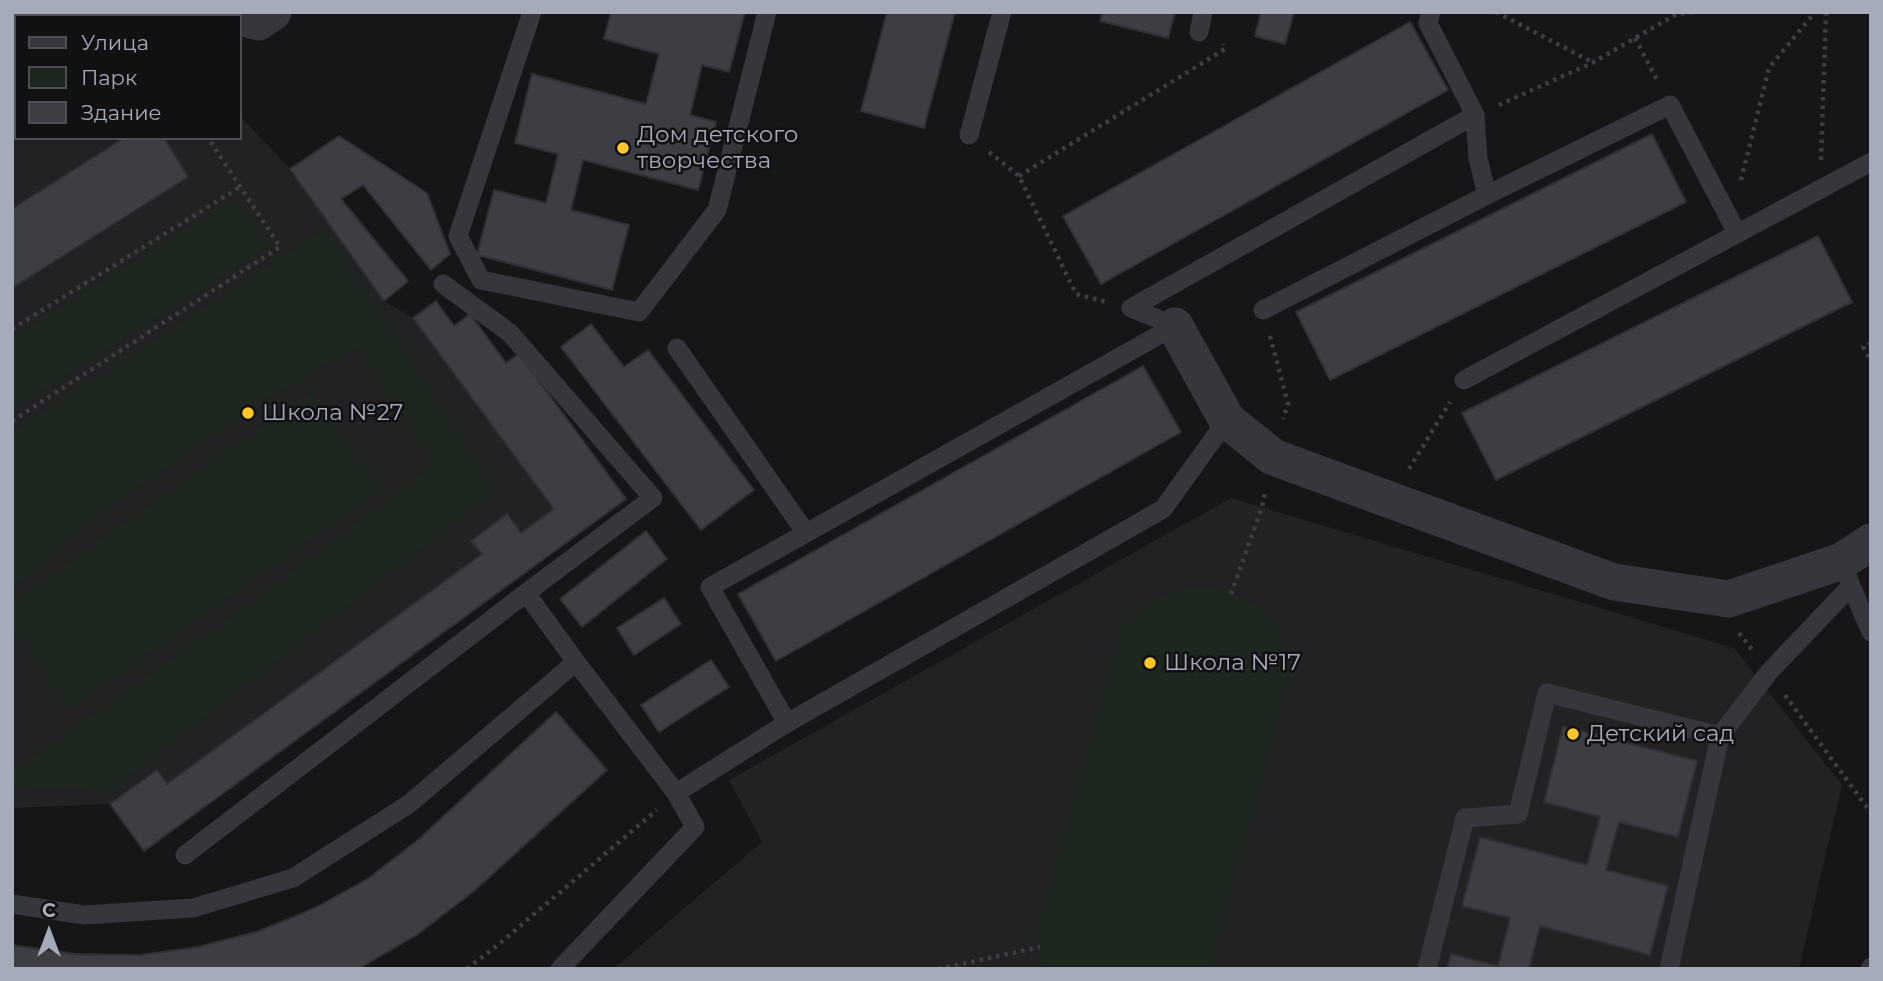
<!DOCTYPE html>
<meta charset="utf-8">
<style>
body{margin:0}
#map{position:relative;width:1883px;height:981px;overflow:hidden;background:#161618;font-family:Montserrat,sans-serif}
canvas{display:block}
.frame{position:absolute;inset:0;border:14px solid #a6abb9;pointer-events:none}
.legend{position:absolute;left:14px;top:14px;width:228px;height:126px;box-sizing:border-box;background:#111113;border:2px solid #4d4f55;margin:0;padding:9px 12px;list-style:none;font-size:21px;color:#a6abb9}
.legend li{display:flex;align-items:center;gap:14px;height:35px}
.legend b{width:35px;border:2px solid #4d4f55}
.north{position:absolute;left:14px;top:897px;width:70px;height:70px;-webkit-text-stroke:5px #111113;paint-order:stroke;rotate:0deg;font-size:19px;font-weight:700;line-height:28px;text-align:center;color:#a6abb9}
.north::after{content:'';display:block;margin:auto;width:24px;height:32px;background:#a6abb9;clip-path:polygon(50% 0,100% 100%,50% 72%,0 100%)}
</style>
<div id="map">
<canvas width="1883" height="981"></canvas>
<div class="frame"></div>
<ul class="legend">
<li><b style="height:9px;background:#36373d"></b>Улица</li>
<li><b style="height:19px;background:#1d261f"></b>Парк</li>
<li><b style="height:19px;background:#3d3e43"></b>Здание</li>
</ul>
<div class="north">С</div>
</div>
<script>
const c = document.querySelector('canvas').getContext('2d');
c.lineJoin = 'round';
function paint(path, color) {
  c.fillStyle = color;
  c.fill(path, 'evenodd');
}
function toPath(rows) {
  const path = new Path2D();
  for (const r of rows) {
    path.moveTo(r[0], r[1]);
    for (let i = 2; i < r.length; i += 2) path.lineTo(r[i], r[i + 1]);
  }
  return path;
}
function stroke(path, color, width, dash) {
  c.strokeStyle = color;
  c.lineWidth = width;
  c.lineCap = dash ? 'butt' : 'round';
  c.setLineDash(dash || []);
  c.stroke(path);
}
function write(font, color, halo, rows, align = 'center') {
  c.font = font + ' Montserrat,sans-serif';
  c.lineWidth = 5;
  c.setLineDash([]);
  c.textBaseline = 'middle';
  c.strokeStyle = halo;
  c.fillStyle = color;
  for (const [text, x, y, turn = 0] of rows) {
    c.save();
    c.translate(x, y);
    c.rotate((+turn || 0) * Math.PI / 180);
    c.textAlign = isNaN(turn) ? turn : align;
    if (halo) c.strokeText(text, 0, 0);
    c.fillText(text, 0, 0);
    c.restore();
  }
}
const built = toPath([
 [12,12,134,12,139,16,16,16,16,138,240,138,240,116,290,169,384,301,413,318,554,509,521,533,507,514,471,540,482,554,167,784,110,804,12,808],
 [1231,498,1734,648,1842,785,1799,969,613,969,762,842,729,780]
]);
const green = toPath([
 [235,197,268,247,12,409,12,338],
 [324,230,495,491,108,792,12,786,12,771,234,615,435,463,357,346,267,398,102,512,26,578,12,585,12,432],
 [310,392,380,491,70,708,12,625,12,602],
 [1190,588,1219,589,1246,599,1268,616,1284,641,1292,668,1209,969,1048,969,1043,960,1037,932,1120,634,1138,612,1162,595]
]);
const building = toPath([
 [611,12,745,12,729,72,702,65,690,115,716,122,698,190,583,160,571,210,629,225,612,290,477,255,494,190,546,203,558,154,515,143,532,74,646,104,659,54,604,39,611,12],
 [887,12,955,12,924,128,861,111,887,12],
 [1103,12,1175,12,1168,38,1100,21,1103,12],
 [1261,12,1294,12,1285,44,1255,36,1261,12],
 [1410,22,1448,90,1101,284,1063,216,1410,22],
 [1652,134,1686,202,1330,380,1296,312,1652,134],
 [339,136,427,193,450,254,431,270,363,185,341,199,408,281,384,301,290,169,339,136],
 [124,138,164,138,188,177,12,288,12,209,124,138],
 [1818,236,1852,302,1496,480,1462,413,1818,236],
 [436,301,454,326,470,314,506,363,519,354,626,499,144,851,110,804,157,770,167,784,482,554,471,541,507,514,521,533,554,509,413,318,436,301],
 [591,324,624,367,648,350,754,490,701,530,561,347,591,324],
 [1143,366,1181,432,776,661,738,594,1143,366],
 [646,531,667,559,582,627,560,599,646,531],
 [664,598,681,624,634,655,617,628,664,598],
 [711,660,729,687,659,732,641,705,711,660],
 [556,712,607,770,474,891,418,934,360,968,12,969,12,945,75,954,140,955,198,947,259,931,315,908,369,878,419,839,556,712],
 [1563,726,1697,761,1678,837,1619,822,1606,870,1668,886,1650,955,1540,926,1529,969,1447,969,1451,954,1498,966,1510,918,1462,906,1480,837,1587,865,1600,817,1544,802,1563,726]
]);
const path = toPath([
 [81,12,87,16],
 [1496,12,1592,62],
 [1635,38,1658,82],
 [1499,105,1592,63,1677,14,1693,12],
 [989,152,1019,176,1076,294,1107,302],
 [1821,160,1826,12],
 [1019,176,1225,49,1223,44],
 [1741,180,1769,68,1815,12],
 [12,329,240,187],
 [1270,336,1288,404,1283,419],
 [1871,343,1863,347,1871,360],
 [12,421,280,247,208,138],
 [1409,469,1450,402],
 [1231,594,1262,507,1265,492],
 [1739,633,1753,651],
 [1785,695,1871,813],
 [467,969,499,944,657,810],
 [938,969,1040,947]
]);
const lane = toPath([
 [532,12,458,236,481,280,639,312,717,210,767,12],
 [1199,32,1203,12],
 [969,135,1002,12],
 [1487,195,1670,105,1737,233],
 [1263,310,1487,195,1478,158,1475,115],
 [1175,326,1131,308,1475,115,1428,23,1431,12],
 [677,348,806,533],
 [1464,380,1871,162],
 [1851,586,1871,632],
 [526,593,576,662,676,793,695,827,560,969],
 [787,723,710,587,1175,326],
 [676,793,787,723,1163,509,1227,420],
 [185,855,526,593,653,498,510,333,443,284],
 [12,904,84,915,193,908,293,878,409,804,576,662],
 [1427,969,1465,818,1518,814,1547,693,1720,736],
 [1669,969,1720,736,1769,672,1851,586,1842,561],
 [1870,969,1871,967]
]);
const street = toPath([
 [240,17,258,22,273,12],
 [1175,326,1227,420,1273,457,1614,582,1729,599,1842,561,1871,542]
]);
const markers = [
 [623,148,7,"#ffc727"],
 [248,413,7,"#ffc727"],
 [1150,663,7,"#ffc727"],
 [1573,734,7,"#ffc727"]
];
const poiNames = [
 ["Дом детского",637,135],
 ["творчества",637,161],
 ["Школа №27",262,413],
 ["Школа №17",1164,663],
 ["Детский сад",1587,734]
];
paint(built, '#222225');
paint(green, '#1d261f');
paint(building, '#3d3e43');
stroke(building, '#302f34', 2);
stroke(path, '#3c3e44', 4.5, [3.5, 5]);
stroke(lane, '#36373d', 19);
stroke(street, '#36373d', 37);
for (const [x, y, r, color] of markers) {
  const dot = new Path2D();
  dot.arc(x, y, r, 0, 2 * Math.PI);
  c.fillStyle = color;
  c.fill(dot);
  stroke(dot, '#111113', 2.5);
}
write('23px', '#a6abb9', '#111113', poiNames, 'left');
</script>
